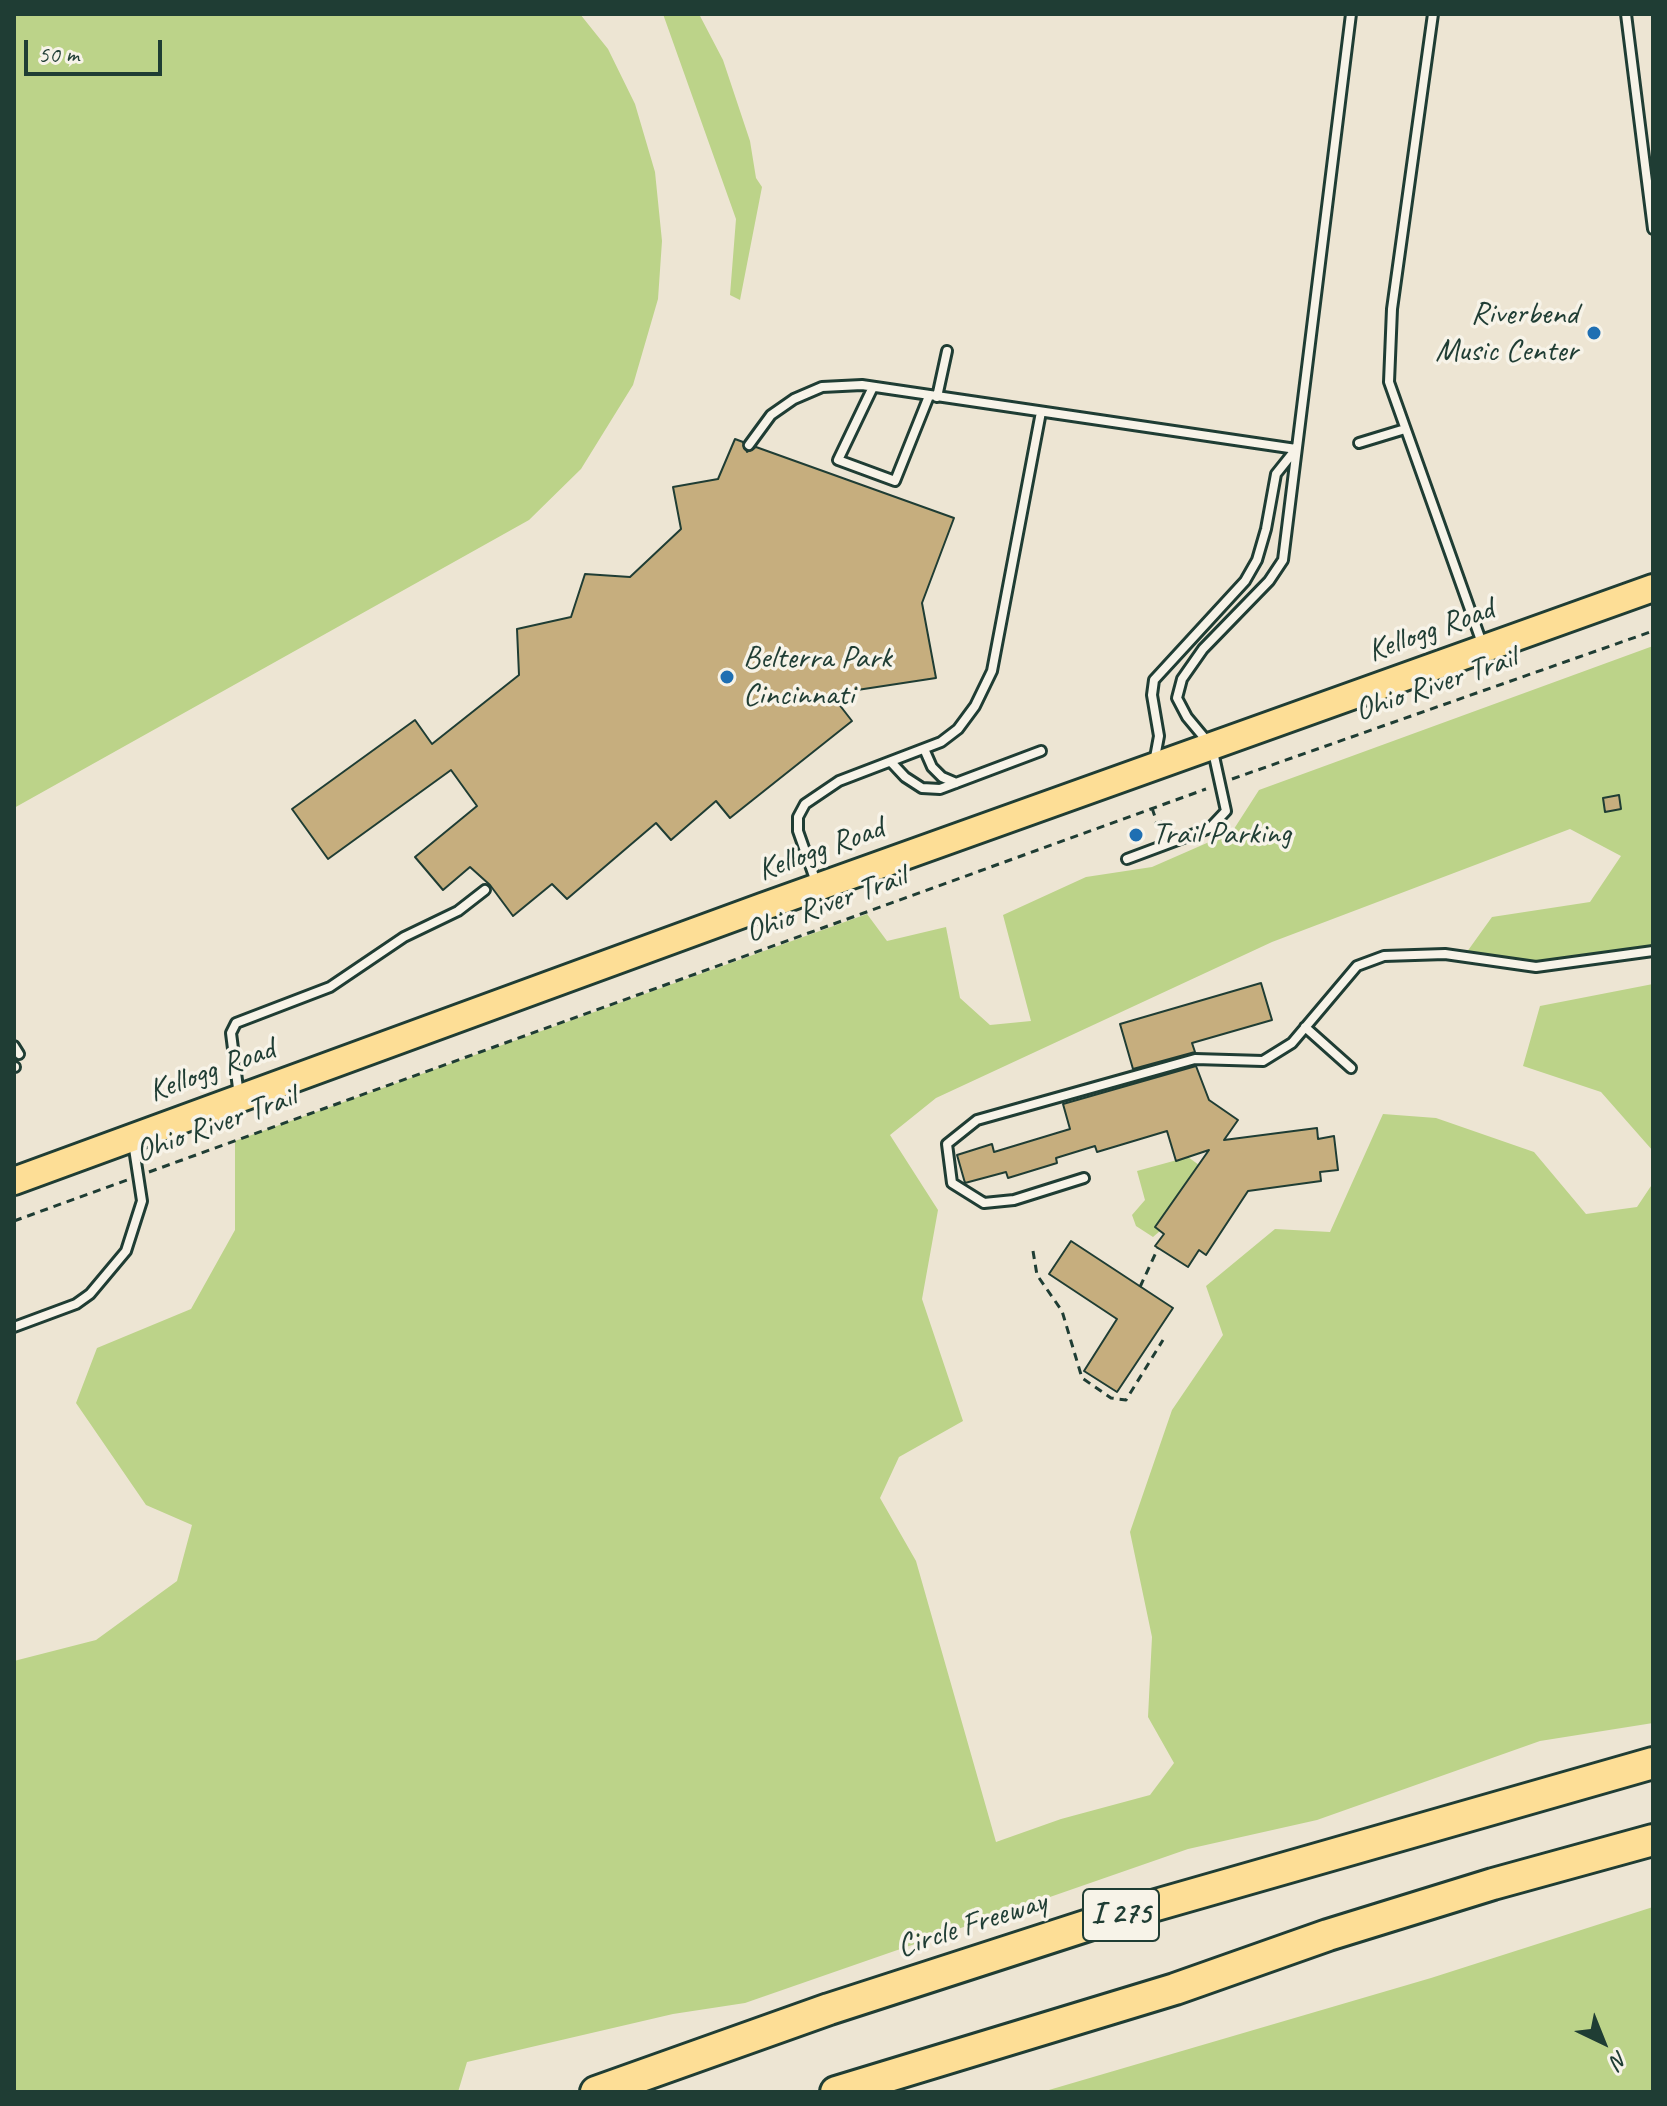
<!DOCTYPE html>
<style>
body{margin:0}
#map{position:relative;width:1667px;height:2106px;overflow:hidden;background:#ede5d3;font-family:Caveat,sans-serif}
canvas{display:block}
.frame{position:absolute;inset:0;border:16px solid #1f3d34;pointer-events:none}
.north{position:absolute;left:1563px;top:2002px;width:80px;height:80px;-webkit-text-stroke:6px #f7f3e8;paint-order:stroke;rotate:137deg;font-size:22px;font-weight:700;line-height:32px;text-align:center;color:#1f3d34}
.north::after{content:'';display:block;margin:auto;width:28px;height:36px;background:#1f3d34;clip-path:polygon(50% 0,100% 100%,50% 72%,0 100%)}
.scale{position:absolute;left:24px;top:40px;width:138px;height:36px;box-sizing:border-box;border:4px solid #1f3d34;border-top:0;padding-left:10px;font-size:24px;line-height:28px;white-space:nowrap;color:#1f3d34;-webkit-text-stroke:6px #f7f3e8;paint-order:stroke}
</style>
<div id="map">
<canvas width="1667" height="2106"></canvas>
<div class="frame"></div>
<div class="north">N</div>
<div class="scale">50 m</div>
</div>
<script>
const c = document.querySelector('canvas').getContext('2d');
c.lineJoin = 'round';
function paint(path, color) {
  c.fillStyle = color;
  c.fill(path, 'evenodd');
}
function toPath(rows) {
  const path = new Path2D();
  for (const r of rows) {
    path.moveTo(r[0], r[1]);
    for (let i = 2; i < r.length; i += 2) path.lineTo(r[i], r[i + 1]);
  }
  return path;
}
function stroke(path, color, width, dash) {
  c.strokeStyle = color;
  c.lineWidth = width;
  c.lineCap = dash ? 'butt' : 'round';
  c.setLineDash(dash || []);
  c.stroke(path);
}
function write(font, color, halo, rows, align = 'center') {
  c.font = font + ' Caveat,sans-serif';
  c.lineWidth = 7;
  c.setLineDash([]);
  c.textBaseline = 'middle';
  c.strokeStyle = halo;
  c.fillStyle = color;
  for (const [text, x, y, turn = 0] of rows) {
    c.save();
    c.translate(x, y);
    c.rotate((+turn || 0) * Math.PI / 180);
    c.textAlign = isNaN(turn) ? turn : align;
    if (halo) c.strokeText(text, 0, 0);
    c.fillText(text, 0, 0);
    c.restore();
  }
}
const green = toPath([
 [14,14,580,14,608,49,635,104,655,172,662,241,658,299,633,385,581,469,529,520,14,808],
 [663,14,699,14,723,60,750,141,756,178,762,187,740,300,730,295,736,219],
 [1653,646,1653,951,1536,967,1464,956,1492,917,1590,902,1621,856,1570,829,1272,942,936,1098,890,1135,938,1210,922,1299,963,1421,899,1457,880,1498,916,1561,996,1842,1061,1819,1150,1795,1174,1763,1148,1717,1152,1637,1130,1532,1172,1410,1223,1335,1206,1286,1275,1229,1330,1232,1383,1114,1436,1118,1534,1152,1586,1214,1637,1207,1653,1183,1653,1723,1540,1741,1317,1820,1188,1849,745,2003,673,2014,467,2062,458,2092,14,2092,14,1661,96,1640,177,1581,192,1525,146,1505,76,1403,97,1348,191,1309,235,1230,235,1141,867,914,887,941,946,927,960,998,990,1025,1031,1021,1003,915,1086,877,1152,867,1232,832,1259,790],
 [1653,984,1653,1151,1601,1092,1523,1066,1540,1006],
 [1188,1157,1199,1165,1155,1227,1160,1231,1153,1237,1136,1226,1132,1215,1145,1200,1137,1171],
 [1653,1907,1653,2092,1042,2092,1431,1978]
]);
const building = toPath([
 [735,439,743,442,747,452,756,447,954,518,922,603,936,678,831,694,852,721,730,818,716,801,671,840,656,823,567,899,552,884,513,916,490,885,470,867,443,890,415,857,477,806,451,770,328,859,292,809,415,720,432,744,519,675,517,629,571,617,585,574,630,577,681,529,673,487,718,479,735,439],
 [1619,795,1621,809,1605,812,1603,798,1619,795],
 [1261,983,1272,1020,1192,1043,1195,1052,1133,1069,1120,1024,1261,983],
 [1196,1066,1209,1100,1238,1120,1224,1140,1317,1128,1318,1139,1334,1136,1338,1170,1320,1172,1321,1181,1248,1191,1206,1255,1199,1250,1188,1267,1155,1246,1164,1234,1155,1227,1209,1150,1176,1161,1167,1131,1097,1152,1095,1146,1056,1158,1057,1163,1008,1178,1006,1172,965,1183,957,1155,992,1144,994,1152,1070,1129,1063,1104,1196,1066],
 [1071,1241,1173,1308,1117,1392,1084,1371,1117,1319,1049,1274,1071,1241]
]);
const path = toPath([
 [1232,779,1653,631],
 [1152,808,1157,823],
 [1155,824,1164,821],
 [149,1172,1206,789],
 [14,1221,127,1180],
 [1033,1251,1037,1275,1062,1311,1082,1378,1111,1398,1126,1400,1163,1340],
 [1140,1287,1158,1248]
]);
const lane = toPath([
 [1433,14,1392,309,1389,382,1483,646],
 [1626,14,1653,229],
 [873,387,838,460,895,481,929,396],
 [937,397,947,351],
 [1359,443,1405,429],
 [749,445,771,415,794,399,822,387,862,385,1296,449],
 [925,751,932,767,942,777,956,783],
 [891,762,905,777,922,788,940,789,1041,751],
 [1154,763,1159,736,1152,695,1154,680,1245,581,1257,560,1266,529,1276,474,1296,449],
 [1127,859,1210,828,1226,811,1212,747,1187,717,1177,698,1182,679,1203,649,1269,581,1283,560,1351,14],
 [816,882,798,831,798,817,805,804,839,781,941,742,958,729,975,706,992,671,1041,412],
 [1305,1027,1351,1068],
 [14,1046,19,1054],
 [14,1067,15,1067],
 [239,1096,231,1033,236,1023,330,987,404,937,458,911,485,890],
 [1084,1178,1014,1200,984,1203,952,1183,947,1144,977,1120,1195,1059,1263,1061,1292,1043,1357,966,1384,956,1445,954,1536,967,1653,951],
 [14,1327,76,1304,90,1294,126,1251,142,1201,133,1142]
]);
const primary = toPath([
 [14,1181,762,907,1653,588]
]);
const highway = toPath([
 [596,2092,829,2009,1107,1919,1653,1763],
 [836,2092,1175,1989,1328,1935,1493,1884,1653,1840]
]);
const markers = [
 [1594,333,8,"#1f6fb2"],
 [727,677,8,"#1f6fb2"],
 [1136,835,8,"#1f6fb2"]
];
const shields = [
 [1121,1915,76]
];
const shieldNames = [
 ["I 275",1121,1915]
];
const poiNames = [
 ["Riverbend",1578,315,"right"],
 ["Music Center",1578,352,"right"],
 ["Belterra Park",743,659],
 ["Cincinnati",743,696],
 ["Trail Parking",1152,835]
];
const streetNames = [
 ["Kellogg Road",1431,631,-20],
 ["Ohio River Trail",1436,685,-19],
 ["Kellogg Road",821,850,-20],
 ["Ohio River Trail",826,905,-20],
 ["Kellogg Road",212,1071,-20],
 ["Ohio River Trail",216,1125,-20],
 ["Circle Freeway",972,1925,-18]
];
paint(green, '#bcd389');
paint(building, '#c6ae7e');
stroke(building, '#1f3d34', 2);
stroke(lane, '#1f3d34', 14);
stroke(primary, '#1f3d34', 32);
stroke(highway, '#1f3d34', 36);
stroke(path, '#1f3d34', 3, [8, 6]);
stroke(lane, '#f7f3e8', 8);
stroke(primary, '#fdde96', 26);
stroke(highway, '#fdde96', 30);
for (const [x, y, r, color] of markers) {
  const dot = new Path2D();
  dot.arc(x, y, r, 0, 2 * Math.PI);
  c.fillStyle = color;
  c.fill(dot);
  stroke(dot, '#f7f3e8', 3);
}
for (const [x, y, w] of shields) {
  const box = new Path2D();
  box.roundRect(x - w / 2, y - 26, w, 52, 6);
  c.fillStyle = '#f7f3e8';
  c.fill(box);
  stroke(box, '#1f3d34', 2);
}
write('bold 30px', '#1f3d34', null, shieldNames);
write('32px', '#1f3d34', '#f7f3e8', poiNames, 'left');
write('32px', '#1f3d34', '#f7f3e8', streetNames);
</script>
